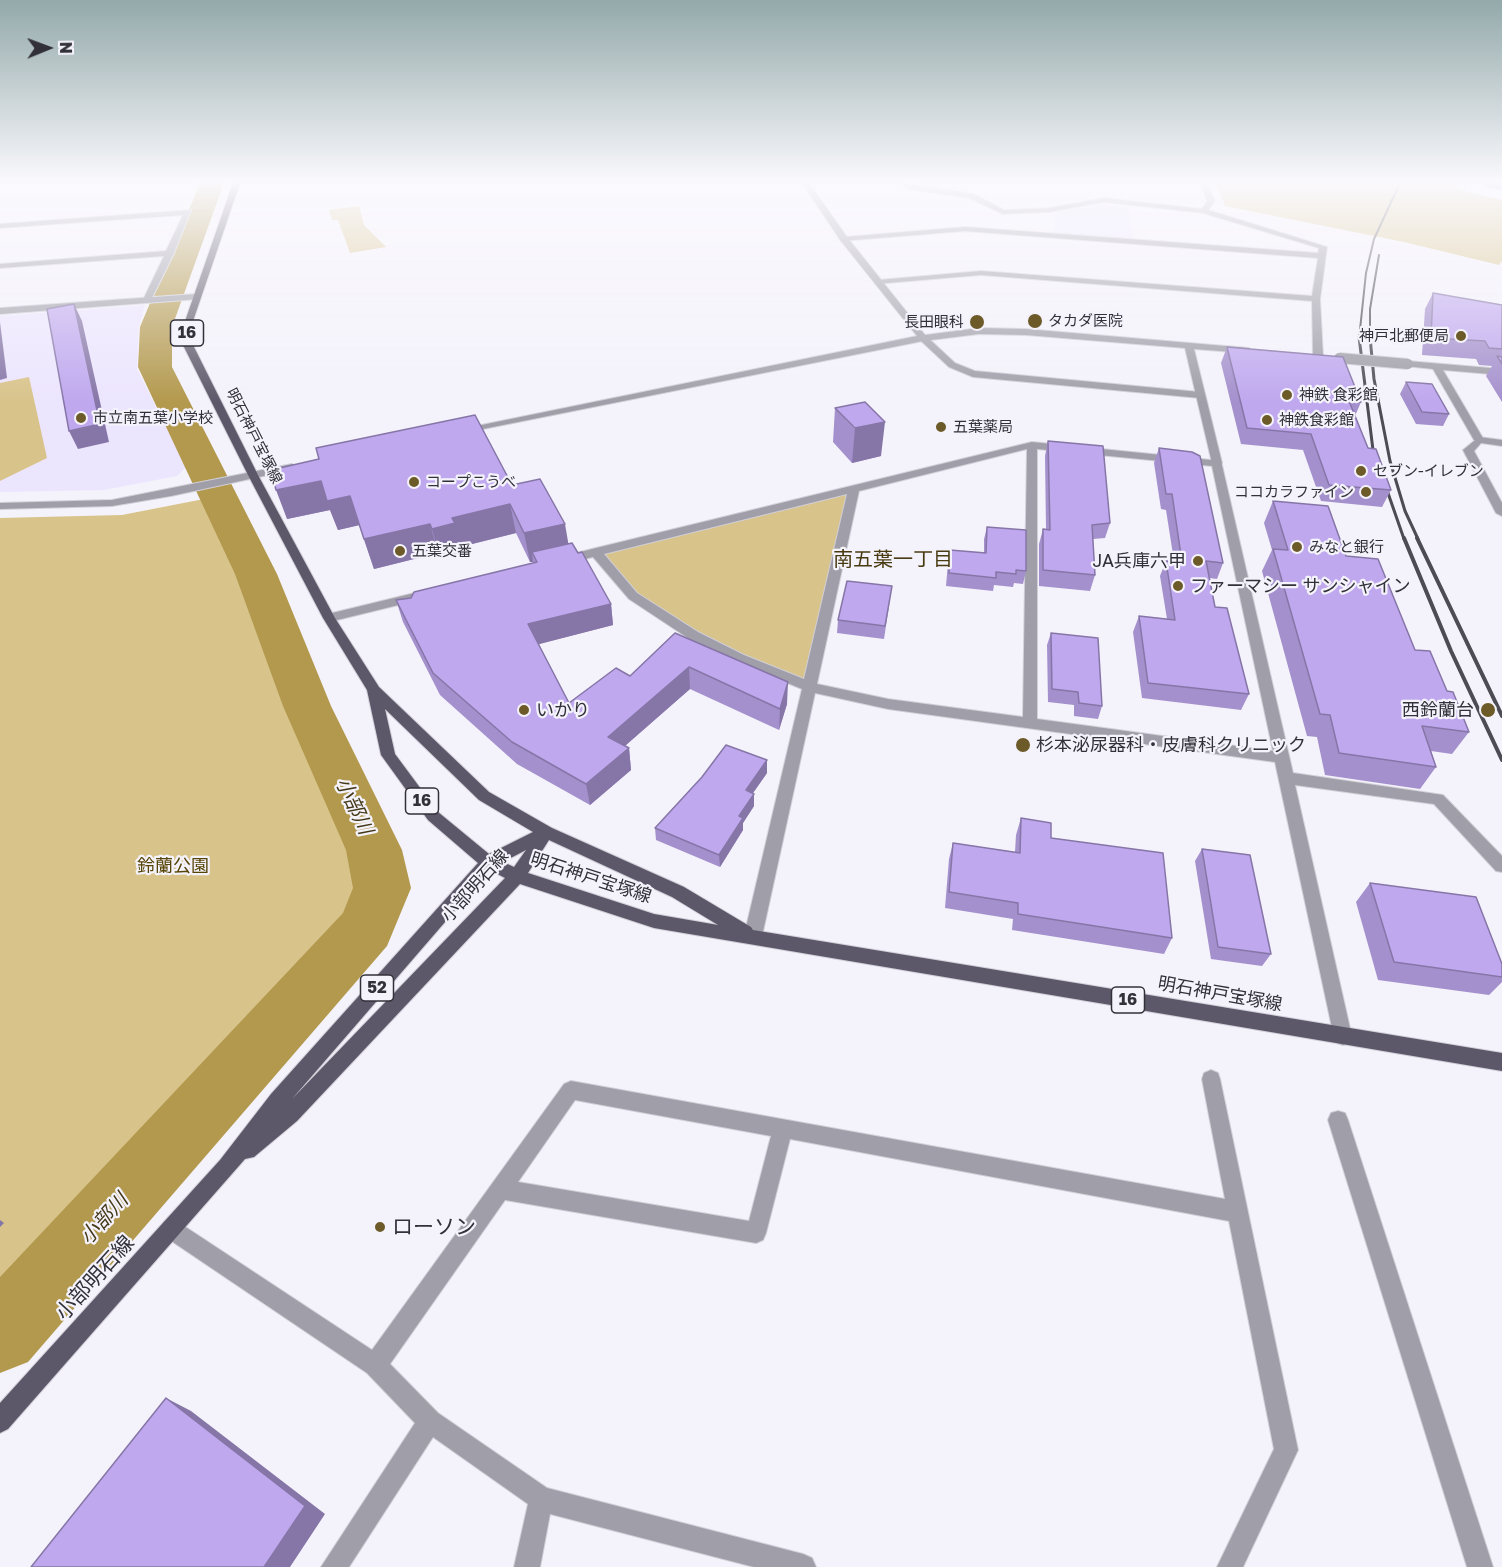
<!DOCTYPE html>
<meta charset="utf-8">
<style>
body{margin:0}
#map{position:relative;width:1502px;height:1567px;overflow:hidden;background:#f4f2fb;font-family:"Golos Text",sans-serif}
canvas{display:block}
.north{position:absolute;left:18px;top:18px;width:60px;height:60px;-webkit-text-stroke:4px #f4f2fb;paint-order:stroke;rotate:89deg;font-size:16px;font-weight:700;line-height:24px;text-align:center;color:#323039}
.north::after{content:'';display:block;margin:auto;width:21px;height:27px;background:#323039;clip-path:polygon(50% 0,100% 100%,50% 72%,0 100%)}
</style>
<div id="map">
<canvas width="1502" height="1567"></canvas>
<div class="north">N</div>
</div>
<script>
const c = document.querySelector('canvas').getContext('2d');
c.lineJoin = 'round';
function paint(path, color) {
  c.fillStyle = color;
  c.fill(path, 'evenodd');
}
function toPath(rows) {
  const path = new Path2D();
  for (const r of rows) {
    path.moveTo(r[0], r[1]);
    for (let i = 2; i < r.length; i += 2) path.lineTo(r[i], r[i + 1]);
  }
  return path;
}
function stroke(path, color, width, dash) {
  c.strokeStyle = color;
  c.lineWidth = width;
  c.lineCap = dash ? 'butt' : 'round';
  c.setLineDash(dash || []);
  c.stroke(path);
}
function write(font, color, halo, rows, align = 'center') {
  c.font = font + ' "Golos Text","Noto Sans JP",sans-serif';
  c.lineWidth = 4.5;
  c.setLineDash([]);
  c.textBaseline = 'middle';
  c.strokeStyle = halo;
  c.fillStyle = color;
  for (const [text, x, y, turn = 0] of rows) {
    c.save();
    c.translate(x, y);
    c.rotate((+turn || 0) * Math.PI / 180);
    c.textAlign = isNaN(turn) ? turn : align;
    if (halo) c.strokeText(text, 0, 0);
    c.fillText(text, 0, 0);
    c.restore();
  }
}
const built = toPath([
 [1103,204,1128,207,1133,239,1054,234,1055,212],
 [145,305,139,327,137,369,186,467,177,476,104,490,0,492,0,316]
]);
const green = toPath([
 [1216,183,1459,183,1456,189,1502,200,1502,261,1499,265,1404,242,1225,206],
 [359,206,364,225,386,247,350,253,338,220,332,220,329,210],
 [29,377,47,458,0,481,0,383],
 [854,488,810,687,739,658,633,596,596,552],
 [204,499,245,577,294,717,361,854,368,889,350,928,0,1305,0,518,122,515]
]);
const river = toPath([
 [200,183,224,183,172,327,172,367,277,574,331,706,402,850,411,888,387,946,28,1362,0,1373,0,1277,343,913,353,888,346,850,283,706,235,574,138,367,140,327,200,183]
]);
const minor = toPath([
 [901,183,974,194,1004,210,1049,208,1104,198,1202,209,1207,201,1200,183,1207,183,1215,201,1208,210,1327,247,1320,299,1323,356,1318,359,1313,356,1312,301,981,275,875,284,875,280,878,280,981,271,1312,296,1318,258,965,231,841,241,840,239,844,237,965,227,1318,253,1319,248,1203,213,1104,202,1049,212,1003,214,969,198,908,189,901,183],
 [191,210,174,253,150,302,143,300,164,256,0,268,0,264,166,251,183,215,0,228,0,224,191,210],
 [920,336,926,336,955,363,975,371,1200,392,1205,395,1200,398,973,377,949,367,920,340,920,336],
 [1479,437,1502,440,1502,446,1481,443,1474,451,1502,503,1502,516,1496,513,1463,450,1479,437],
 [1032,442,1221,461,1293,773,1443,795,1502,856,1502,872,1496,871,1434,804,1295,785,1352,1037,1349,1043,1343,1045,1337,1043,1334,1037,1275,762,888,709,815,693,762,936,759,941,753,943,747,941,744,936,802,689,734,661,688,638,629,599,593,557,565,564,559,560,561,557,592,549,1032,442],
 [1027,449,1023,717,888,699,817,684,859,491,1027,449],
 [1037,449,1212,466,1273,751,1037,719,1037,449],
 [847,494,804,679,744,655,698,632,637,593,604,554,847,494],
 [431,589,437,593,435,596,329,622,323,618,324,615,431,589],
 [1211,1070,1218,1073,1220,1079,1298,1450,1243,1567,1217,1567,1274,1449,1229,1221,790,1139,766,1233,763,1240,756,1243,505,1200,390,1364,438,1413,547,1488,803,1554,812,1558,816,1567,754,1567,550,1514,540,1567,514,1567,528,1504,433,1437,349,1567,321,1567,415,1423,367,1373,164,1236,161,1229,164,1222,171,1219,178,1222,372,1350,564,1084,571,1081,1225,1199,1202,1079,1204,1073,1211,1070],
 [575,1100,771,1136,749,1221,518,1182,575,1100],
 [1338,1111,1345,1113,1348,1120,1493,1567,1467,1567,1328,1120,1331,1113,1338,1111]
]);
const tertiary = toPath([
 [802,183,809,183,847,237,925,335,979,328,1026,329,1249,348,1249,352,1246,353,1194,349,1222,463,1217,466,1212,463,1185,348,1026,335,979,334,923,341,458,434,457,432,462,429,917,336,841,241,802,183],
 [196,294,200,297,199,299,0,314,0,308,196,294],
 [1408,361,1502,369,1502,375,1443,370,1484,440,1483,442,1474,440,1433,369,1405,366,1403,364,1408,361],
 [292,464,297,467,296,469,171,496,112,506,0,509,0,503,112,500,292,464]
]);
const primary = toPath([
 [233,183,240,183,191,327,193,345,258,475,335,618,379,687,489,792,552,828,684,887,751,927,753,930,1502,1053,1502,1071,654,928,520,884,297,1121,254,1157,245,1159,8,1429,0,1433,0,1403,220,1160,271,1094,478,863,428,820,381,755,367,690,323,618,248,475,183,345,183,327,233,183],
 [385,709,479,800,533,832,489,854,438,812,395,754,385,709],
 [549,840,672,897,718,925,654,914,528,873,549,840],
 [526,850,514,867,503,862,526,850],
 [490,870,505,878,292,1099,490,870]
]);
const railFar2 = toPath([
 [1359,339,1366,273,1374,239,1400,183],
 [1370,339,1370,309,1379,255]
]);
const railFar1 = toPath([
 [1359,337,1373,450,1404,539],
 [1370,337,1374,379,1390,461,1405,511,1418,539]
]);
const rail = toPath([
 [1404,538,1451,651,1502,760],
 [1417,538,1502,716]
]);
const tertiaryBridge = toPath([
 [1339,358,1408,364]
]);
const wall = toPath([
 [1486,183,1502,183,1502,190,1484,187],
 [1433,293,1502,305,1502,402,1486,376,1492,366,1479,365,1476,359,1422,355,1425,309],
 [1227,347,1361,402,1355,416,1368,448,1391,490,1382,507,1321,501,1303,450,1241,444,1221,363],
 [1406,382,1449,414,1443,426,1416,424,1400,394],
 [835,408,881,456,852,463,833,442],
 [1048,441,1110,523,1105,538,1093,539,1095,575,1090,591,1039,586,1039,544,1043,529,1046,529,1045,456],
 [1159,448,1223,563,1217,579,1209,578,1215,607,1249,694,1241,710,1142,698,1133,632,1139,616,1167,619,1160,576,1166,561,1174,561,1166,510,1161,509,1154,463],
 [319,459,512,485,568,544,578,553,611,604,613,625,538,644,569,703,630,676,675,633,787,704,779,730,690,689,625,746,629,748,631,770,590,805,517,764,440,695,403,622,396,600,411,598,534,563,533,562,530,562,516,533,460,547,462,553,440,558,438,553,374,569,359,525,338,530,330,510,287,519],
 [1273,501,1346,556,1415,650,1447,691,1469,732,1452,754,1431,751,1436,767,1420,789,1325,775,1317,737,1307,736,1262,571,1272,550,1264,523],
 [987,527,1026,571,1023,584,1014,583,1013,587,994,585,993,591,946,586,948,563,950,550,984,553,984,539],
 [890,599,884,639,837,633,838,620],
 [1051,633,1102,706,1098,719,1074,716,1074,705,1048,702,1047,645],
 [767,773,753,793,754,794,754,806,743,823,743,830,720,867,656,840,655,828],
 [1021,818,1051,838,1172,938,1164,954,1012,930,1013,919,945,908,949,859,953,843,1015,852,1016,835],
 [1202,849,1271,954,1262,966,1211,959,1195,861],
 [1370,883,1502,964,1502,982,1489,995,1378,980,1356,902]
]);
const shadedWall = toPath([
 [74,304,82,321,109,442,78,449,69,431],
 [0,322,7,378,0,380],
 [885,422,881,456,852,463,855,428],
 [321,481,350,496,360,525,338,530,330,510,287,519,276,490],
 [510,504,516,533,460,547,462,553,440,558,432,529,452,518],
 [430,524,438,553,374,569,364,539],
 [565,524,570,553,532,552,533,562,530,562,524,533],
 [611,604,613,625,532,646,528,624],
 [689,667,690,689,611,758,608,737],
 [788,682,787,704,779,730,780,709],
 [629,748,631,770,590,805,586,784],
 [767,760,767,773,746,803,746,790],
 [754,794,754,806,743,823,743,830,720,867,719,855,739,816],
 [0,1220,4,1223,0,1227],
 [166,1398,191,1411,325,1514,290,1567,264,1567]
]);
const building = toPath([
 [1433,293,1502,305,1502,349,1489,348,1485,341,1431,338,1433,293],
 [74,304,100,424,69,431,47,309,74,304],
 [1227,347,1343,357,1361,402,1349,401,1368,448,1376,449,1391,490,1329,485,1311,434,1247,428,1227,347],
 [1497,356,1502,357,1502,364,1497,356],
 [1406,382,1432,384,1449,414,1422,412,1406,382],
 [865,402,885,422,855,428,835,408,865,402],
 [475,415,512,485,540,479,565,524,524,533,510,504,452,518,455,523,432,529,430,524,364,539,350,496,327,501,321,481,276,490,271,470,319,459,316,448,475,415],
 [1048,441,1103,446,1110,523,1092,525,1095,575,1043,570,1043,529,1050,530,1048,441],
 [1159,448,1192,452,1200,456,1223,563,1206,561,1215,607,1227,608,1249,694,1148,683,1139,616,1175,620,1166,561,1182,562,1172,494,1166,494,1159,448],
 [1273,501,1328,506,1346,556,1378,559,1415,650,1430,651,1447,691,1453,692,1469,732,1422,726,1436,767,1339,753,1330,715,1320,714,1273,549,1288,550,1273,501],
 [987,527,1026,530,1026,571,1016,570,1016,574,996,572,996,578,949,573,950,550,986,553,987,527],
 [572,543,578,553,582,552,611,604,528,624,569,703,616,668,630,676,675,633,788,682,780,709,689,667,608,737,629,748,586,784,512,742,433,673,396,600,411,598,414,592,537,562,532,552,572,543],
 [847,581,892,586,885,626,838,620,847,581],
 [1051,633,1098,638,1102,706,1079,703,1078,692,1052,689,1051,633],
 [726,745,767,760,746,790,754,794,739,816,743,818,719,855,655,828,702,777,726,745],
 [1021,818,1051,823,1051,838,1163,853,1172,938,1018,914,1018,903,949,892,953,843,1020,853,1021,818],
 [1202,849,1250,855,1271,954,1218,947,1202,849],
 [1370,883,1476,897,1502,964,1502,977,1394,962,1370,883],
 [166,1398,305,1506,264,1567,31,1567,166,1398]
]);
const markers = [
 [1035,321,8,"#6c5a28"],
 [977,322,8,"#6c5a28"],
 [1461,336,6,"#6c5a28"],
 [1287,395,6,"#6c5a28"],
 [81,418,6,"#6c5a28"],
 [1267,420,6,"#6c5a28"],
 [941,427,6,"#6c5a28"],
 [1361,471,6,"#6c5a28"],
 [414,482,6,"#6c5a28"],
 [1366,492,6,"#6c5a28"],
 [1297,547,6,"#6c5a28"],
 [400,551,6,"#6c5a28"],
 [1198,561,6,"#6c5a28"],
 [1178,586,6,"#6c5a28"],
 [524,710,6,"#6c5a28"],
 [1488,710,8,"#6c5a28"],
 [1023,745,8,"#6c5a28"],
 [380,1227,6,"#6c5a28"]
];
const farPoinames = [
 ["タカダ医院",1048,321],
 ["長田眼科",964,322,"right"],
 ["神戸北郵便局",1449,336,"right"],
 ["神鉄 食彩館",1299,395],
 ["市立南五葉小学校",93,418],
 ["神鉄食彩館",1279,420],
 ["五葉薬局",953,427],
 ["セブン-イレブン",1373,471],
 ["コープこうべ",426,482],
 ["ココカラファイン",1354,492,"right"],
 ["みなと銀行",1309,547],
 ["五葉交番",412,551]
];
const farStreetnames = [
 ["明石神戸宝塚線",254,436,63]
];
const shields = [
 [187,333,33],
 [422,801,33],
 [377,988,33],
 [1128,1000,33]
];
const shieldNames = [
 ["16",187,333],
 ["16",422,801],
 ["52",377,988],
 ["16",1128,1000]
];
const poiNames = [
 ["JA兵庫六甲",1186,561,"right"],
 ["ファーマシー サンシャイン",1190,586],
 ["いかり",536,710],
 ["西鈴蘭台",1474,710,"right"],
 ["杉本泌尿器科・皮膚科クリニック",1036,745]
];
const parkNames = [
 ["鈴蘭公園",173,866]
];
const streetNames = [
 ["明石神戸宝塚線",591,878,18],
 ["小部明石線",475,886,-48],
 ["明石神戸宝塚線",1220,994,10]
];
const neighbourhoodNames = [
 ["南五葉一丁目",893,560]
];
const waterNames = [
 ["小部川",354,806,65],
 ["小部川",104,1219,-48]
];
const nearPoinames = [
 ["ローソン",392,1227]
];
const nearStreetnames = [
 ["小部明石線",95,1278,-48]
];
paint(built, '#ece5fe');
paint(green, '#d8c38a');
paint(river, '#b3994d');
stroke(minor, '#d1cfd8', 2);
stroke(tertiary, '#d1cfd8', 2);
stroke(primary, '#d1cfd8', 2);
paint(minor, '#a09ea8');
paint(tertiary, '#a09ea8');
paint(primary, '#5d5869');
stroke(railFar2, '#4d4b54', 2);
stroke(railFar1, '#4d4b54', 3);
stroke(rail, '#4d4b54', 4);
stroke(tertiaryBridge, '#d1cfd8', 12, []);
stroke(tertiaryBridge, '#a09ea8', 10);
paint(wall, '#a490cd');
paint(shadedWall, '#8676a7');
paint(building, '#bfa8ee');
stroke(building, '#8676a7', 1.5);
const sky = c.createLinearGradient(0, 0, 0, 403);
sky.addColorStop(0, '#93a9aa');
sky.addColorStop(0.45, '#faf9fd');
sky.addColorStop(1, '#faf9fd00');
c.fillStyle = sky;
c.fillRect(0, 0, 1502, 403);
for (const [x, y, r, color] of markers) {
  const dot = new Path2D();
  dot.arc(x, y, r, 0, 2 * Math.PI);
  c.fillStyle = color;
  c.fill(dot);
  stroke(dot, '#f4f2fb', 2);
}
write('15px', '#323039', '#f4f2fb', farPoinames, 'left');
write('15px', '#323039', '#f4f2fb', farStreetnames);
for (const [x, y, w] of shields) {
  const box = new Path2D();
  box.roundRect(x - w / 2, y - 13, w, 26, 4.5);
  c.fillStyle = '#f4f2fb';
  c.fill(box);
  stroke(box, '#323039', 1.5);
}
write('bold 16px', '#323039', null, shieldNames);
write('18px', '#323039', '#f4f2fb', poiNames, 'left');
write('18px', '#574505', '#f4f2fb', parkNames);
write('18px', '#323039', '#f4f2fb', streetNames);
write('20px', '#483b12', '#f4f2fb', neighbourhoodNames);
write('italic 20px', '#443817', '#f4f2fb', waterNames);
write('21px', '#323039', '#f4f2fb', nearPoinames, 'left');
write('21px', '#323039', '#f4f2fb', nearStreetnames);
</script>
